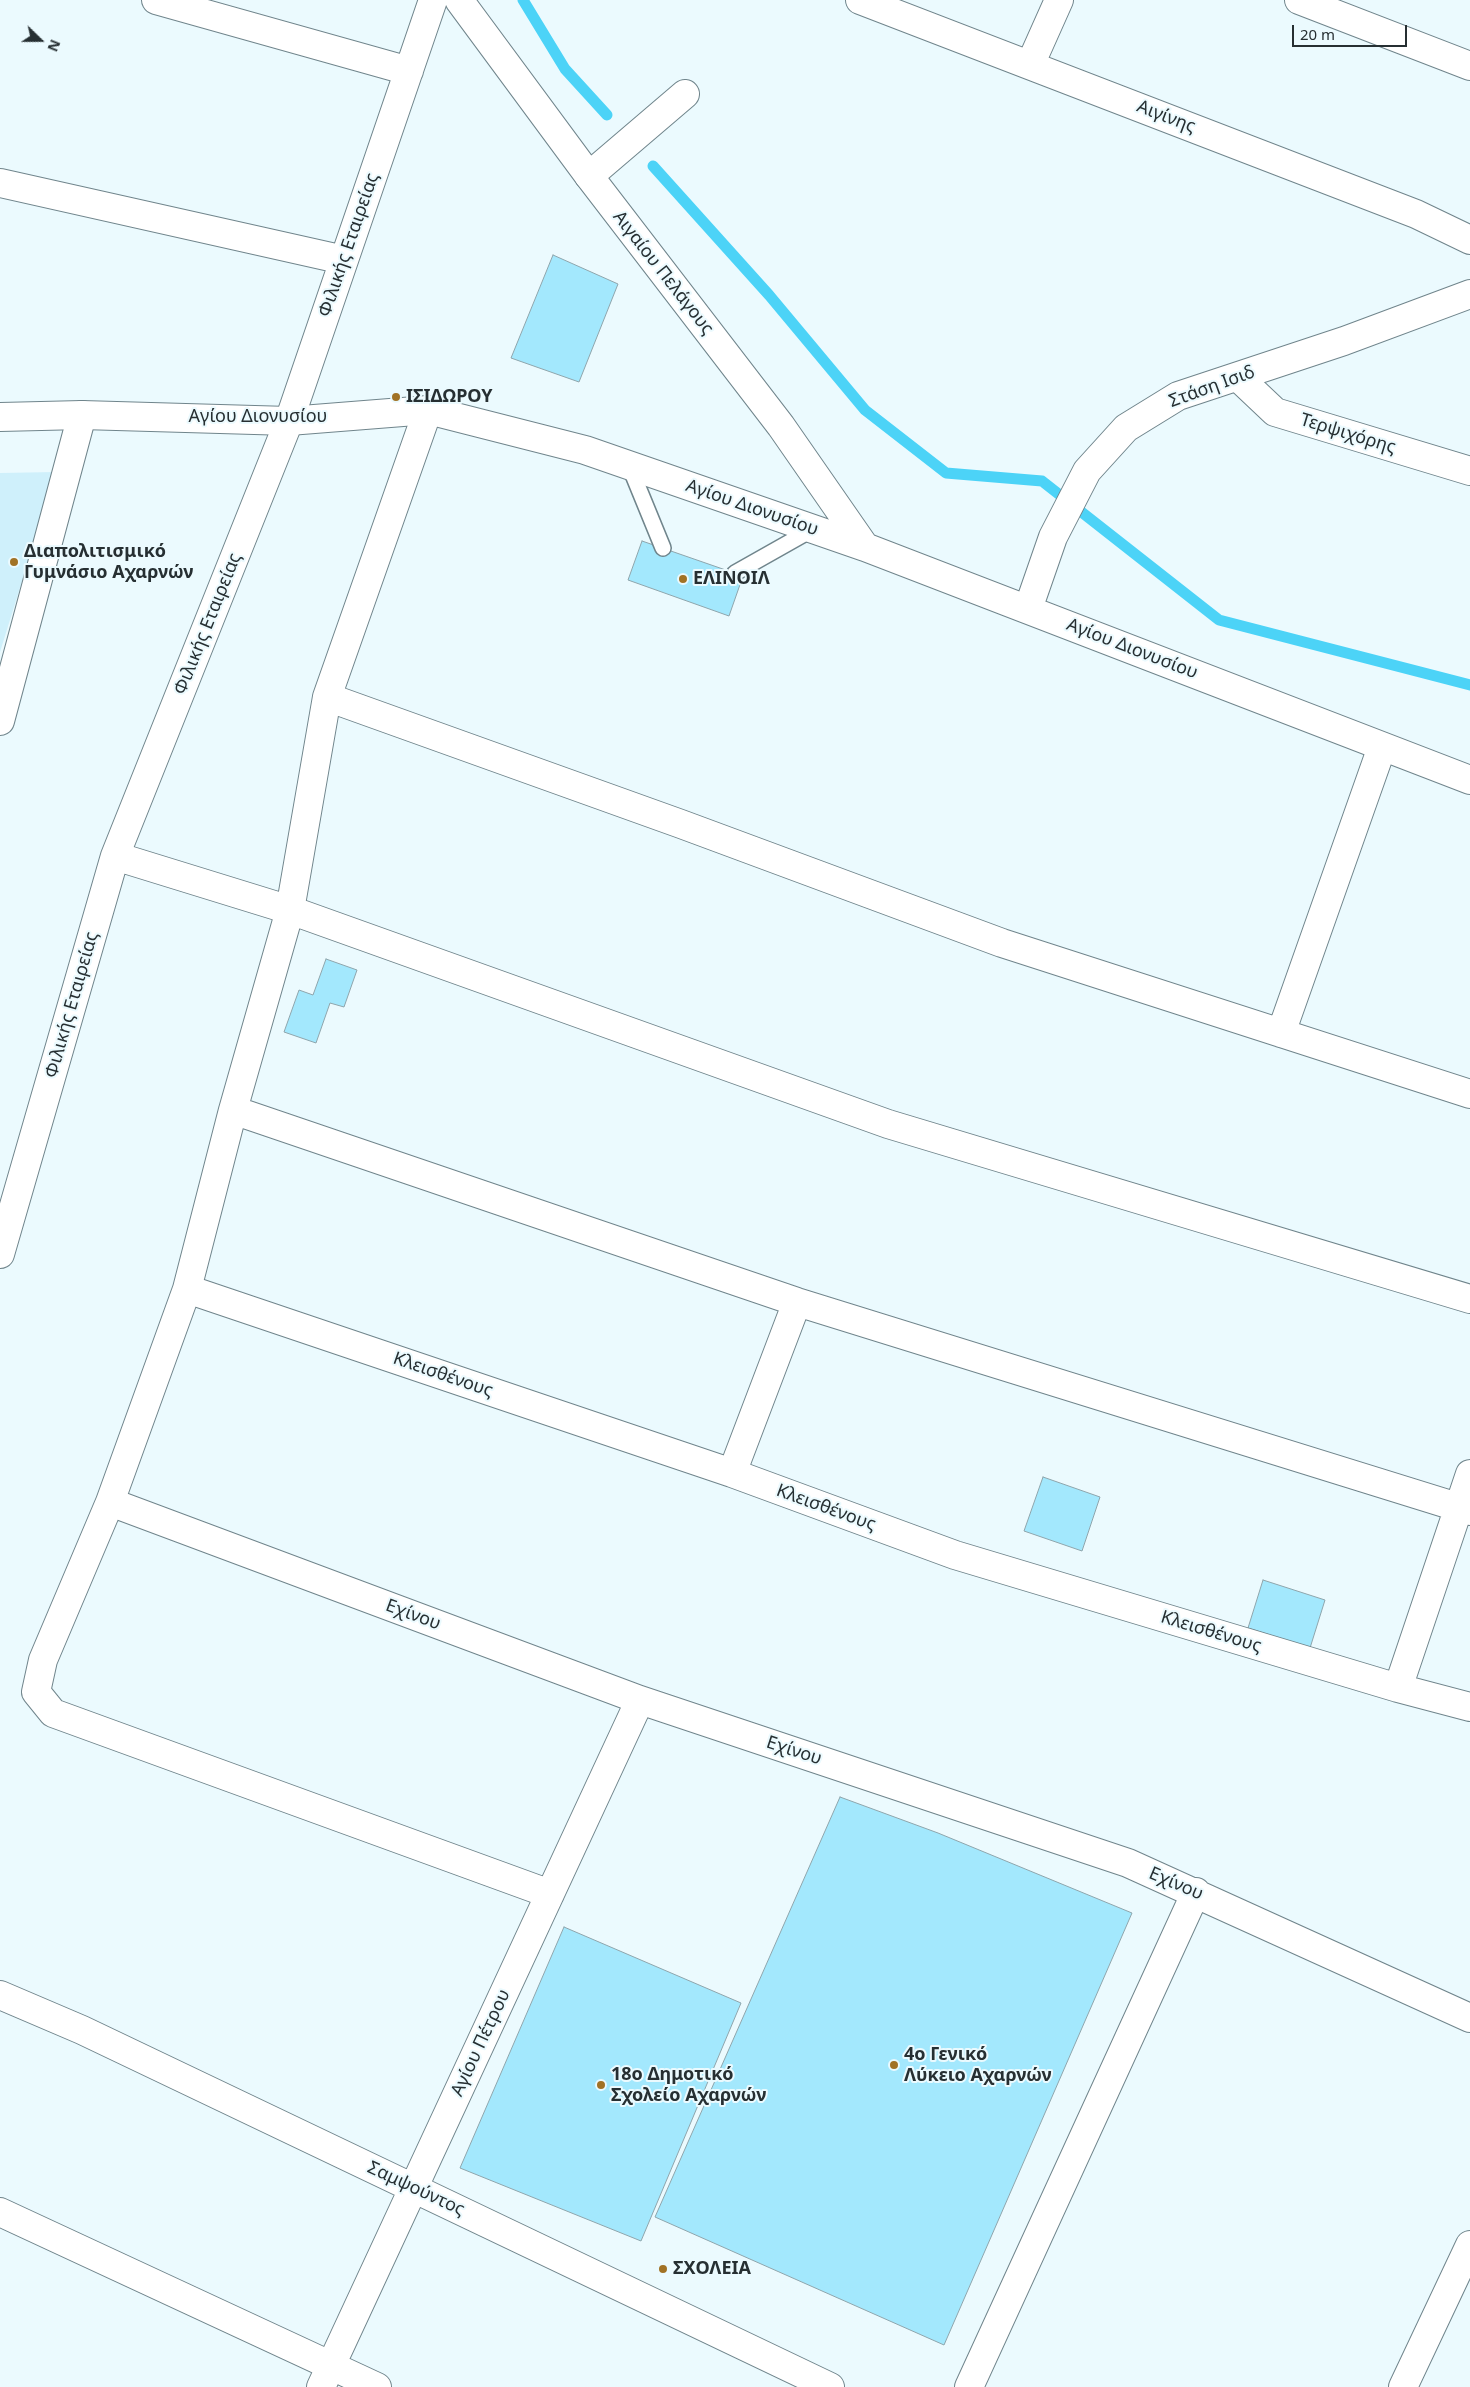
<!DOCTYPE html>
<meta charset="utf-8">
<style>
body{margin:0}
#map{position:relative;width:1470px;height:2387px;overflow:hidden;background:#ebfafe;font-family:"Noto Sans",sans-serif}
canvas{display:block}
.north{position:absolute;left:15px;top:15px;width:50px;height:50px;-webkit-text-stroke:4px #ebfafe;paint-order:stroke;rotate:112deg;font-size:14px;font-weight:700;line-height:20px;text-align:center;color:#262f32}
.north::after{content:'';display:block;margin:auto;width:18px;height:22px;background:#262f32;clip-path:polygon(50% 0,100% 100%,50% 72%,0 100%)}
.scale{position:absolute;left:1292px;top:25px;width:115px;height:22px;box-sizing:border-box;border:2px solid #262f32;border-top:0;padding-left:6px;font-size:15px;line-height:18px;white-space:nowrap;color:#262f32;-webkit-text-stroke:4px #ebfafe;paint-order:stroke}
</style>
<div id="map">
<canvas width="1470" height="2387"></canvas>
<div class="north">N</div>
<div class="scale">20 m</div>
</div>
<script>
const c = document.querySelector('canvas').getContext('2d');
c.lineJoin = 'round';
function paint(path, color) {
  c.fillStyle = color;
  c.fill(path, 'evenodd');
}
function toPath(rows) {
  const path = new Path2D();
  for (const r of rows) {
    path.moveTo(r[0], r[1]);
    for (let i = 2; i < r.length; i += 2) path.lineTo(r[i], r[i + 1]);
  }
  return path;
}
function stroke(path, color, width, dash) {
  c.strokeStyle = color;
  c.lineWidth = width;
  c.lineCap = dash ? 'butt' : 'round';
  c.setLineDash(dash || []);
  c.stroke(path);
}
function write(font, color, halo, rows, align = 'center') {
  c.font = font + ' "Noto Sans",sans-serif';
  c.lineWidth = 4;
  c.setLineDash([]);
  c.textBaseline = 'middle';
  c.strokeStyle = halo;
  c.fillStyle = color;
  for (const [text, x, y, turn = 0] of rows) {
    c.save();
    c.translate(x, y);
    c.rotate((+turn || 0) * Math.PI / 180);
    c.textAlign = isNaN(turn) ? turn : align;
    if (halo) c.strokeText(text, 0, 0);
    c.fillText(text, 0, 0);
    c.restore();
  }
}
const built = toPath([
 [56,472,0,652,0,473]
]);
const stream = toPath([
 [523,0,565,69,607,115],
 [653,166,769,295,865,410,946,473,1042,481,1219,620,1470,685]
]);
const building = toPath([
 [553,255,618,284,579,382,511,358,553,255],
 [642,541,743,576,729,616,628,580,642,541],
 [326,959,357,970,344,1007,330,1003,316,1043,284,1032,299,990,313,995,326,959],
 [1043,1477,1100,1497,1082,1551,1024,1531,1043,1477],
 [1263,1580,1325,1600,1310,1648,1248,1628,1263,1580],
 [840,1797,938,1833,1132,1913,944,2345,655,2217,840,1797],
 [564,1927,741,2003,641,2241,460,2168,564,1927]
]);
const lane = toPath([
 [629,465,663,548],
 [735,573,813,529]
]);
const street = toPath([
 [156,0,409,71],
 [860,0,1416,214,1470,240],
 [1299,0,1470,66],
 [1030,65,1059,0],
 [589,176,685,94],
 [0,183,344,260],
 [1238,377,1275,412,1470,471],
 [428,410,327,697,290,910,233,1110,187,1289,110,1502,43,1660,36,1692,53,1713,550,1894],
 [327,697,681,824,1002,943,1470,1094],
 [0,721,82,415],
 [115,856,290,910,888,1124,1470,1299],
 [1281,1033,1382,747],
 [233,1110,797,1302,1470,1511],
 [0,1254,115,856,289,421,433,0],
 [187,1289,732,1473,955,1555,1398,1688,1470,1707],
 [732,1473,797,1302],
 [110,1502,640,1700,1128,1863,1470,2018],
 [1398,1688,1470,1474],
 [0,1995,82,2030,830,2387],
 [0,2212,377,2387],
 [321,2387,640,1700],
 [969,2387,1196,1892],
 [1403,2387,1470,2245]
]);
const secondary = toPath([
 [459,0,589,176,781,426,865,547],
 [0,417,82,415,289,421,428,410,585,450,865,547,1470,780],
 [1028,609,1053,537,1087,471,1126,428,1178,396,1344,341,1470,294]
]);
const markers = [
 [396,397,5,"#a17225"],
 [14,562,5,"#a17225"],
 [683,579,5,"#a17225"],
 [894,2065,5,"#a17225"],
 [601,2085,5,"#a17225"],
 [663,2269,5,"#a17225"]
];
const streetNames = [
 ["Αιγίνης",1166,117,21],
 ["Φιλικής Εταιρείας",349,245,-71],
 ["Αιγαίου Πελάγους",663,273,52],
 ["Στάση Ισιδ",1212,387,-20],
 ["Αγίου Διονυσίου",258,417],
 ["Τερψιχόρης",1348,434,17],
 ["Αγίου Διονυσίου",752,508,19],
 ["Φιλικής Εταιρείας",208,624,-68],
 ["Αγίου Διονυσίου",1132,649,21],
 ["Φιλικής Εταιρείας",72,1005,-74],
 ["Κλεισθένους",443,1375,19],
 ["Κλεισθένους",826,1508,20],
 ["Εχίνου",413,1615,20],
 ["Κλεισθένους",1211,1632,17],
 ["Εχίνου",794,1751,18],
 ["Εχίνου",1176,1884,23],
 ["Αγίου Πέτρου",481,2043,-65],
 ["Σαμψούντος",416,2189,25]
];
const poiNames = [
 ["ΙΣΙΔΩΡΟΥ",406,397],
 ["Διαπολιτισμικό",24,552],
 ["Γυμνάσιο Αχαρνών",24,573],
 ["ΕΛΙΝΟΙΛ",693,579],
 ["4o Γενικό",904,2055],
 ["Λύκειο Αχαρνών",904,2076],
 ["18ο Δημοτικό",611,2075],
 ["Σχολείο Αχαρνών",611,2096],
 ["ΣΧΟΛΕΙΑ",673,2269]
];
paint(built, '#cff0fb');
stroke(stream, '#4cd3f7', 11);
paint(building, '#a3e8fd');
stroke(building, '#8ea5ac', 1);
stroke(lane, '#70858c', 18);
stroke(street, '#70858c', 30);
stroke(secondary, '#70858c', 30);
stroke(lane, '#fff', 15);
stroke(street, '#fff', 28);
stroke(secondary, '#fff', 28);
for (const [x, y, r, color] of markers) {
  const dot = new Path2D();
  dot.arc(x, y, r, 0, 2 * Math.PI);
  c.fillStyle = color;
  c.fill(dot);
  stroke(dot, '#ebfafe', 2);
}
write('18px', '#262f32', '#ebfafe', streetNames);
write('bold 18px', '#262f32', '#ebfafe', poiNames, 'left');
</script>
